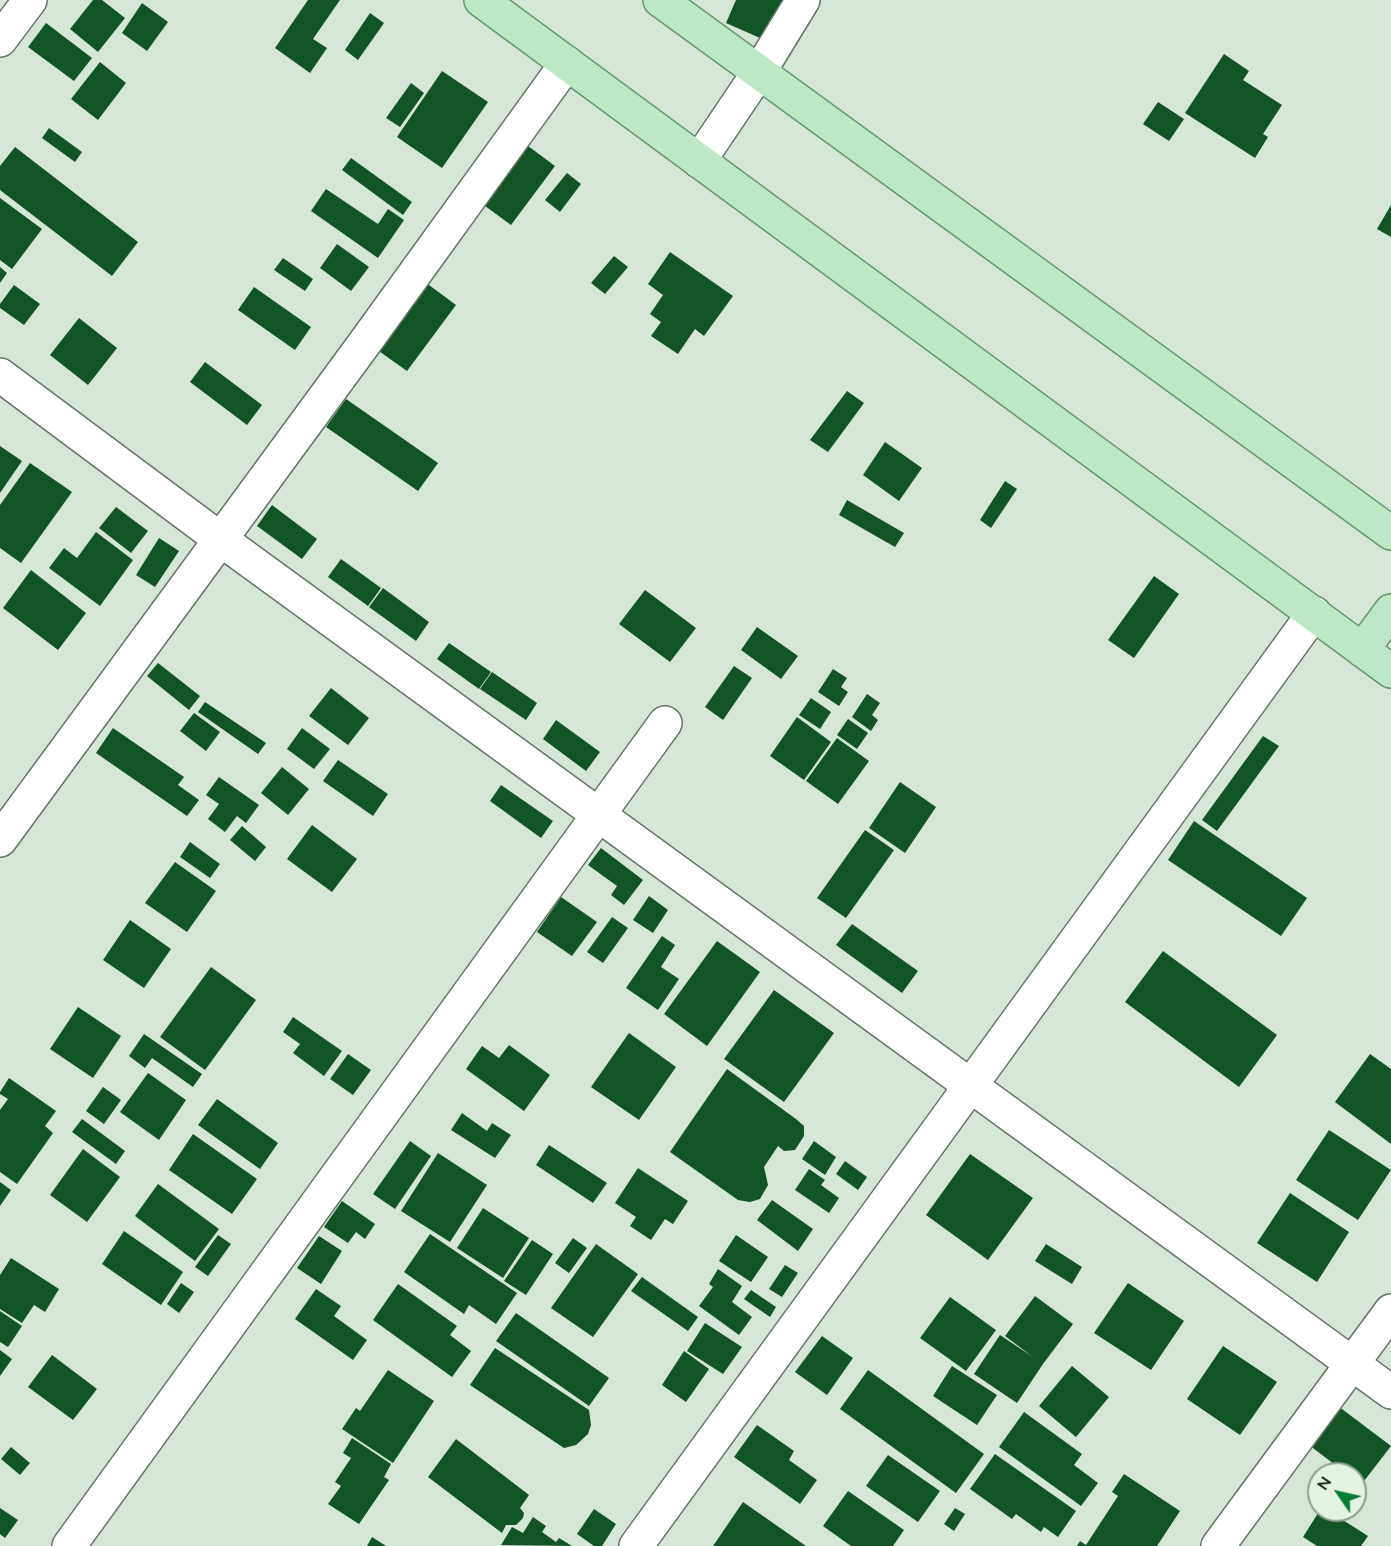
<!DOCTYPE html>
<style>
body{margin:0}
#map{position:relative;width:1391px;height:1546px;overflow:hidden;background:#d5e5d7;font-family:Mulish,sans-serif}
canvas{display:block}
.north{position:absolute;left:1307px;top:1462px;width:60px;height:60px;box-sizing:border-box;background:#e2f3e4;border:2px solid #909d92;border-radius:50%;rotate:304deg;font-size:16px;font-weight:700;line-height:24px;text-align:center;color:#161c17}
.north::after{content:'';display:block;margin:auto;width:21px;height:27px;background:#077d35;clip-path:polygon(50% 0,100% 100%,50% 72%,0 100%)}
</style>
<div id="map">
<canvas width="1391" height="1546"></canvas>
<div class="north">N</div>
</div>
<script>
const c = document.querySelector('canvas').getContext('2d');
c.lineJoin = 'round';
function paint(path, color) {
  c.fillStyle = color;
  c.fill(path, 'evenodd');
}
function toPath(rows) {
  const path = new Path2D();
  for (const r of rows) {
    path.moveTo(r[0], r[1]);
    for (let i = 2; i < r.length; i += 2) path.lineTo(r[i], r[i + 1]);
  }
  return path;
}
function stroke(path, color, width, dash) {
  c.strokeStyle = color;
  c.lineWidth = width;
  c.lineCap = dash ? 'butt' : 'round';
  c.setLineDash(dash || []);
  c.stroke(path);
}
const building = toPath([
 [93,0,102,0,125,18,98,52,70,29],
 [308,0,340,0,313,39,327,48,310,73,275,48],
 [736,0,787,0,769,42,726,23],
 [142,3,168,22,147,51,122,33],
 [370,13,384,23,358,60,345,50],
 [46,23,92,58,74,81,28,47],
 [1224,54,1249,71,1243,80,1282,105,1263,134,1268,137,1255,158,1185,113],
 [100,62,126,83,98,120,71,99],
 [442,71,488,102,442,168,397,137],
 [411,83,424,93,400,127,386,118],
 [1158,102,1184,119,1169,141,1143,124],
 [49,128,82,152,75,162,42,138],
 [524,143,555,166,511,225,481,203],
 [15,147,138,242,112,276,0,190,0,166],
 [351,158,412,202,403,215,342,170],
 [567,173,581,184,560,212,545,200],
 [326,189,378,224,388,209,404,220,378,258,311,211],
 [0,198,42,229,12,269,0,260],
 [1391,205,1391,237,1377,229],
 [337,244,369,267,351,291,320,268],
 [670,252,733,296,704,336,695,329,678,354,651,336,661,322,650,314,663,295,648,284],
 [614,256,628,267,605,294,591,283],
 [283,258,313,279,305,291,274,270],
 [0,267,7,273,0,283],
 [425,282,456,305,407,371,376,349],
 [14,285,40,304,24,325,0,308,0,304],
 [254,287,311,327,295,350,238,310],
 [79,318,117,348,88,385,50,355],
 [205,362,262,405,247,425,190,382],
 [847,391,864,403,828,452,810,440],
 [346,399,438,463,418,491,326,427],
 [885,442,922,468,899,501,863,475],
 [0,446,22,461,0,493],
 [30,463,72,492,21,563,0,548,0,505],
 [1005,481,1017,489,991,528,980,520],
 [847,500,904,533,895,547,839,515],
 [272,505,317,539,302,559,257,526],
 [116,507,148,531,131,553,99,528],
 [96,532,133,560,100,606,49,568,64,548,77,558],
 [159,538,179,551,155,587,136,575],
 [341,559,381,588,368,606,328,577],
 [31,570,86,613,58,650,3,608],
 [1154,576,1179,594,1134,658,1108,640],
 [383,588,429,622,416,641,369,607],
 [645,590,696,628,670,662,619,624],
 [757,627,798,656,781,679,741,650],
 [449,643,491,672,479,689,437,659],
 [158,663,200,696,189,710,147,676],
 [734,666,752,678,723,720,705,707],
 [833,669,847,678,841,687,848,692,839,706,818,692],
 [492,672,537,703,526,720,480,689],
 [331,688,369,718,348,745,309,716],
 [867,694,880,703,872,715,878,720,871,731,852,717],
 [811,698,831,712,820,729,799,715],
 [205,702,266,743,258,754,198,712],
 [194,713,220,732,206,751,180,731],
 [797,717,831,742,804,780,770,756],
 [848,719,868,733,857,749,837,735],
 [556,720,600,752,586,771,543,739],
 [113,728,184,777,178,785,199,800,187,816,96,753],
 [302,728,330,749,314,769,287,749],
 [1263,736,1279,746,1217,831,1202,820],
 [837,738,869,761,838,804,806,781],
 [338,760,388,794,373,816,323,781],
 [282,767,309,789,288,815,261,793],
 [219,777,259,805,246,823,237,816,225,832,208,819,219,804,206,795],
 [900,782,936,807,905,853,869,828],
 [501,785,553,821,541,838,490,801],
 [1194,821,1307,898,1281,936,1168,860],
 [312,825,357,859,332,892,287,859],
 [242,826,266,847,255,861,230,840],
 [865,830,894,850,846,918,817,898],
 [190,842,220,864,210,878,180,857],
 [601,848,643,880,624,905,611,895,617,886,588,865],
 [175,862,216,891,187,932,145,903],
 [649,896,668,910,653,933,633,920],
 [561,897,597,922,572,956,537,932],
 [612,917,628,928,603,963,587,952],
 [130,920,171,949,144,988,103,960],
 [852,924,918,971,902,993,836,945],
 [662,936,675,945,661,967,679,979,658,1010,626,988],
 [717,941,760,972,707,1046,664,1014],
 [1163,951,1277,1035,1239,1087,1125,1002],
 [211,967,256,1000,205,1070,160,1037],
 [774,990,834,1033,784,1102,724,1059],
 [78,1007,121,1036,93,1078,50,1049],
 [293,1017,342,1051,324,1076,293,1053,300,1044,283,1032],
 [629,1033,676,1067,639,1120,591,1087],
 [144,1034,202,1074,193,1087,152,1058,145,1068,129,1056],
 [509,1045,550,1075,524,1111,466,1069,482,1046,499,1058],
 [348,1054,371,1070,353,1095,330,1079],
 [1370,1054,1391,1069,1391,1144,1335,1102],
 [727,1069,796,1119,804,1126,804,1136,795,1150,784,1151,778,1146,764,1167,768,1185,760,1199,750,1202,738,1200,670,1152],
 [148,1073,186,1100,159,1140,120,1112],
 [9,1078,56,1111,45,1126,53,1133,17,1184,0,1172,0,1110,8,1099,0,1094,0,1092],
 [103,1087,121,1100,104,1124,86,1111],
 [217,1099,278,1143,260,1169,198,1125],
 [462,1113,487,1131,492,1123,511,1135,495,1158,451,1130],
 [82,1119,125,1151,116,1164,72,1132],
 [1329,1130,1391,1170,1358,1220,1296,1180],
 [193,1134,257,1179,232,1214,169,1170],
 [410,1141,431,1156,395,1209,373,1194],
 [814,1141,836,1157,825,1175,802,1159],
 [549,1145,607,1183,593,1203,536,1165],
 [83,1149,120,1177,87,1222,50,1195],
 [438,1153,487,1185,450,1242,401,1211],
 [970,1154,1033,1198,988,1260,926,1215],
 [845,1161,867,1177,858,1190,836,1174],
 [638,1168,688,1201,673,1224,665,1219,651,1240,630,1226,636,1217,615,1203],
 [809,1169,825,1180,821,1185,839,1198,829,1213,795,1190],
 [0,1182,11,1190,0,1206],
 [158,1184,219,1229,195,1261,135,1216],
 [1290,1193,1349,1232,1317,1282,1257,1243],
 [772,1200,813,1229,798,1251,757,1220],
 [342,1201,375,1224,365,1239,356,1232,348,1243,324,1227],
 [483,1208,529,1238,503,1278,457,1248],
 [124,1231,183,1272,161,1305,102,1264],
 [430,1234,517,1293,496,1324,469,1305,464,1314,404,1272],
 [218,1235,231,1244,208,1276,195,1267],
 [736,1235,768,1257,751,1282,719,1261],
 [319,1236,342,1251,321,1284,297,1268],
 [573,1238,587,1248,569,1273,555,1263],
 [532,1240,553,1254,526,1295,504,1281],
 [596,1244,638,1274,593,1337,551,1308],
 [1046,1244,1082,1267,1072,1284,1035,1261],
 [11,1258,59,1289,45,1312,34,1305,22,1323,0,1309,0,1275],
 [785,1265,798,1273,782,1297,769,1289],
 [718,1269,742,1286,732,1302,752,1317,739,1335,699,1306,713,1287,709,1284],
 [642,1277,698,1317,688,1331,631,1291],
 [181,1283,194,1292,179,1313,167,1304],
 [1128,1283,1184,1321,1151,1370,1094,1333],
 [398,1284,457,1326,450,1335,471,1351,452,1377,373,1320],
 [316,1289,341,1306,334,1316,367,1340,353,1360,295,1319],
 [751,1290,776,1307,770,1317,744,1299],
 [1035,1296,1073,1324,1043,1364,1017,1403,974,1374,1000,1335,1033,1357,1005,1336],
 [950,1297,996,1330,966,1371,920,1338],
 [0,1311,22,1326,8,1347,0,1342],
 [516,1313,609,1378,589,1406,496,1341],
 [705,1323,742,1347,723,1374,687,1351],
 [822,1336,853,1358,827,1395,795,1372],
 [1223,1346,1277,1382,1240,1435,1187,1399],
 [495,1348,589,1410,591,1425,588,1434,576,1445,564,1448,470,1385],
 [0,1350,12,1359,0,1376],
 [684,1351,709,1369,686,1402,662,1385],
 [52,1355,97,1389,73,1420,28,1387],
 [952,1366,997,1395,977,1425,933,1396],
 [1072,1366,1109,1397,1076,1437,1039,1406],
 [388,1370,434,1401,393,1463,342,1429,356,1408,360,1411],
 [868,1370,984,1454,956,1493,840,1409],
 [1338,1406,1391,1446,1361,1485,1355,1480,1355,1474,1347,1474,1309,1445],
 [1024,1412,1082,1454,1074,1465,1098,1483,1081,1506,999,1447],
 [757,1425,794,1451,789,1460,817,1480,800,1504,734,1457],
 [352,1438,391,1464,384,1477,389,1480,359,1524,328,1504,341,1486,335,1482,351,1458,343,1453],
 [456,1439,529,1495,520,1508,524,1513,523,1518,516,1525,506,1525,502,1533,428,1477],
 [11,1447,30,1463,20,1475,1,1459],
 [995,1454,1076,1511,1058,1537,1044,1527,1041,1532,1016,1514,1012,1519,970,1489],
 [888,1455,940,1491,918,1522,866,1486],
 [1124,1474,1180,1511,1157,1546,1077,1546,1080,1541,1086,1545,1118,1496,1112,1492],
 [848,1491,904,1530,893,1546,851,1546,823,1526],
 [743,1502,806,1546,713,1546],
 [0,1508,18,1520,5,1538,0,1534],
 [955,1508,965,1514,954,1531,944,1524],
 [594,1509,616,1524,602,1546,594,1546,577,1534],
 [1320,1510,1327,1510,1368,1536,1361,1546,1317,1546,1303,1537],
 [533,1517,546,1526,542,1532,556,1542,559,1538,572,1546,501,1545,512,1527,523,1533],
 [372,1537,386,1546,367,1546]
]);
const minor = toPath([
 [0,40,30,0],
 [699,161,759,72,803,0],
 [0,375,220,539,1391,1392],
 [0,840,369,337,567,63],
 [69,1546,665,723],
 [636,1546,1314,613],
 [1218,1546,1391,1311]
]);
const major = toPath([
 [481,0,1391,671],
 [660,0,1391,533],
 [1362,650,1391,611]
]);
paint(building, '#115425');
stroke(minor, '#657467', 36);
stroke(major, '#67966f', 36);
stroke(minor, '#fff', 33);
stroke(major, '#bee7c5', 33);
</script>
